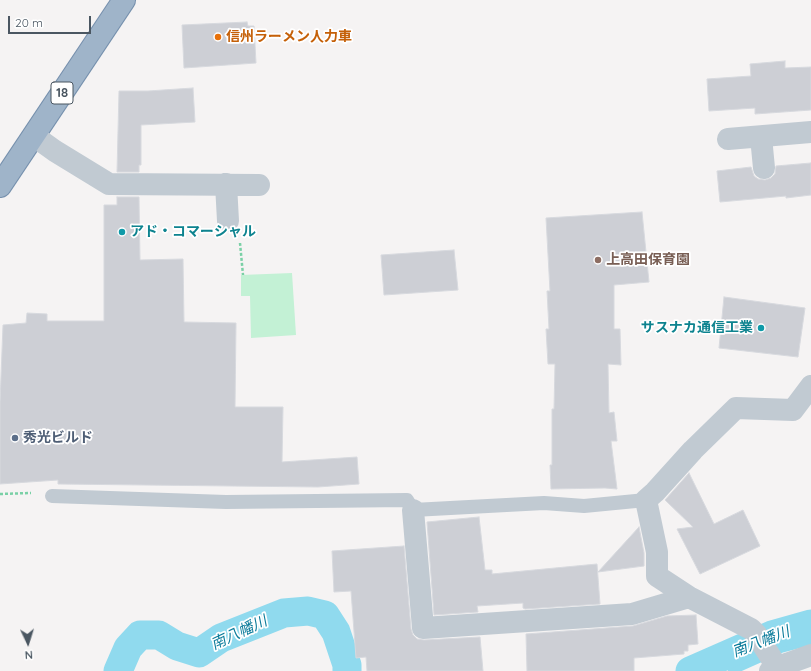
<!DOCTYPE html>
<meta charset="utf-8">
<style>
body{margin:0}
#map{position:relative;width:811px;height:671px;overflow:hidden;background:#f5f3f3;font-family:Quicksand,sans-serif}
canvas{display:block}
.north{position:absolute;left:8px;top:623px;width:40px;height:40px;-webkit-text-stroke:3px #fff;paint-order:stroke;rotate:176deg;font-size:11px;font-weight:700;line-height:16px;text-align:center;color:#4a5661}
.north::after{content:'';display:block;margin:auto;width:14px;height:18px;background:#4a5661;clip-path:polygon(50% 0,100% 100%,50% 72%,0 100%)}
.scale{position:absolute;left:8px;top:16px;width:83px;height:18px;box-sizing:border-box;border:2px solid #4a5661;border-top:0;padding-left:5px;font-size:12px;line-height:14px;white-space:nowrap;color:#4a5661;-webkit-text-stroke:3px #fff;paint-order:stroke}
</style>
<div id="map">
<canvas width="811" height="671"></canvas>
<div class="north">N</div>
<div class="scale">20 m</div>
</div>
<script>
const c = document.querySelector('canvas').getContext('2d');
c.lineJoin = 'round';
function paint(path, color) {
  c.fillStyle = color;
  c.fill(path, 'evenodd');
}
function toPath(rows) {
  const path = new Path2D();
  for (const r of rows) {
    path.moveTo(r[0], r[1]);
    for (let i = 2; i < r.length; i += 2) path.lineTo(r[i], r[i + 1]);
  }
  return path;
}
function stroke(path, color, width, dash) {
  c.strokeStyle = color;
  c.lineWidth = width;
  c.lineCap = dash ? 'butt' : 'round';
  c.setLineDash(dash || []);
  c.stroke(path);
}
function write(font, color, halo, rows, align = 'center') {
  c.font = font + ' Quicksand,"Noto Sans JP",sans-serif';
  c.lineWidth = 3.5;
  c.setLineDash([]);
  c.textBaseline = 'middle';
  c.strokeStyle = halo;
  c.fillStyle = color;
  for (const [text, x, y, turn = 0] of rows) {
    c.save();
    c.translate(x, y);
    c.rotate((+turn || 0) * Math.PI / 180);
    c.textAlign = isNaN(turn) ? turn : align;
    if (halo) c.strokeText(text, 0, 0);
    c.fillText(text, 0, 0);
    c.restore();
  }
}
const green = toPath([
 [292,273,296,335,251,338,250,296,241,296,241,275]
]);
const stream = toPath([
 [732,671,781,649,811,641]
]);
const canal = toPath([
 [118,671,128,648,140,635,159,635,177,646,199,653,221,638,284,613,308,611,325,615,336,632,347,665,347,671],
 [690,671,772,635,811,624]
]);
const building = toPath([
 [247,22,248,26,254,26,256,63,184,68,182,25,247,22],
 [785,61,785,68,811,67,811,110,755,114,755,108,709,111,707,79,751,76,750,64,785,61],
 [193,88,195,122,141,125,141,165,139,165,139,172,117,172,119,91,148,91,193,88],
 [811,163,811,195,786,198,786,196,720,202,717,171,751,167,754,176,758,179,765,180,771,178,775,174,776,166,811,163],
 [117,197,139,197,140,260,183,259,184,322,236,323,235,407,283,407,282,462,357,457,359,484,318,487,58,484,58,480,0,484,0,402,3,325,26,323,27,313,47,314,47,321,104,321,104,205,117,205,117,197],
 [642,212,649,282,614,285,614,329,620,329,621,365,608,364,609,413,614,412,617,441,611,441,617,489,605,488,551,489,550,465,552,465,552,409,554,409,555,364,548,364,546,329,549,329,547,291,550,291,546,218,642,212],
 [454,250,458,290,384,295,381,255,454,250],
 [724,297,805,308,798,357,719,348,724,297],
 [689,473,714,524,743,510,760,546,700,574,677,529,693,527,665,500,689,473],
 [479,517,485,570,492,570,492,574,597,564,600,604,525,609,523,608,523,603,477,606,478,612,434,615,427,522,479,517],
 [639,527,644,553,644,566,598,572,639,527],
 [404,546,411,629,413,635,417,639,424,640,480,637,483,671,367,671,366,657,356,658,351,591,334,592,332,551,404,546],
 [696,615,698,644,688,645,688,651,684,651,684,654,634,658,634,671,527,671,526,634,633,626,667,616,696,615]
]);
const path = toPath([
 [240,243,243,275],
 [0,494,31,493]
]);
const service = toPath([
 [52,496,226,502,407,500,413,510,544,503,584,506,646,500]
]);
const minor = toPath([
 [34,136,55,151,109,184,259,185],
 [761,137,764,168],
 [728,139,811,132],
 [226,184,228,221],
 [413,510,423,628,632,614,689,597],
 [770,671,789,663,811,655],
 [777,671,777,667,756,634,751,629,689,597,657,576,657,552,646,500,655,492,693,450,736,408,793,410,811,386]
]);
const trunk = toPath([
 [0,186,124,0]
]);
const markers = [
 [218,37,4,"#e8710a"],
 [122,232,4,"#0f9aa8"],
 [598,260,4,"#8d6e63"],
 [761,328,4,"#0f9aa8"],
 [15,438,4,"#5c6f8a"]
];
const shields = [
 [62,93,22]
];
const shieldNames = [
 ["18",62,93]
];
const foodNames = [
 ["信州ラーメン人力車",226,37]
];
const cultureNames = [
 ["アド・コマーシャル",130,232],
 ["サスナカ通信工業",753,328,"right"]
];
const educationNames = [
 ["上高田保育園",606,260]
];
const serviceNames = [
 ["秀光ビルド",23,438]
];
const waterNames = [
 ["南八幡川",239,633,-25],
 ["南八幡川",761,642,-21]
];
paint(green, '#c3f1d5');
stroke(stream, '#90daee', 8);
stroke(canal, '#90daee', 29);
paint(building, '#cdcfd5');
stroke(building, '#d7d9de', 1);
stroke(trunk, '#7690ad', 24);
stroke(path, '#7ad0a6', 2.5, [3, 2]);
stroke(service, '#c1cad2', 14);
stroke(minor, '#c1cad2', 22);
stroke(trunk, '#9fb4c9', 22);
for (const [x, y, r, color] of markers) {
  const dot = new Path2D();
  dot.arc(x, y, r, 0, 2 * Math.PI);
  c.fillStyle = color;
  c.fill(dot);
  stroke(dot, '#fff', 1.5);
}
for (const [x, y, w] of shields) {
  const box = new Path2D();
  box.roundRect(x - w / 2, y - 11, w, 22, 3);
  c.fillStyle = '#fff';
  c.fill(box);
  stroke(box, '#4a5661', 1);
}
write('bold 13px', '#4a5661', null, shieldNames);
write('bold 14px', '#c56008', '#fff', foodNames, 'left');
write('bold 14px', '#0d838f', '#fff', cultureNames, 'left');
write('bold 14px', '#785e54', '#fff', educationNames, 'left');
write('bold 14px', '#4e5e75', '#fff', serviceNames, 'left');
write('italic 15px', '#0c7c9b', '#fff', waterNames);
</script>
